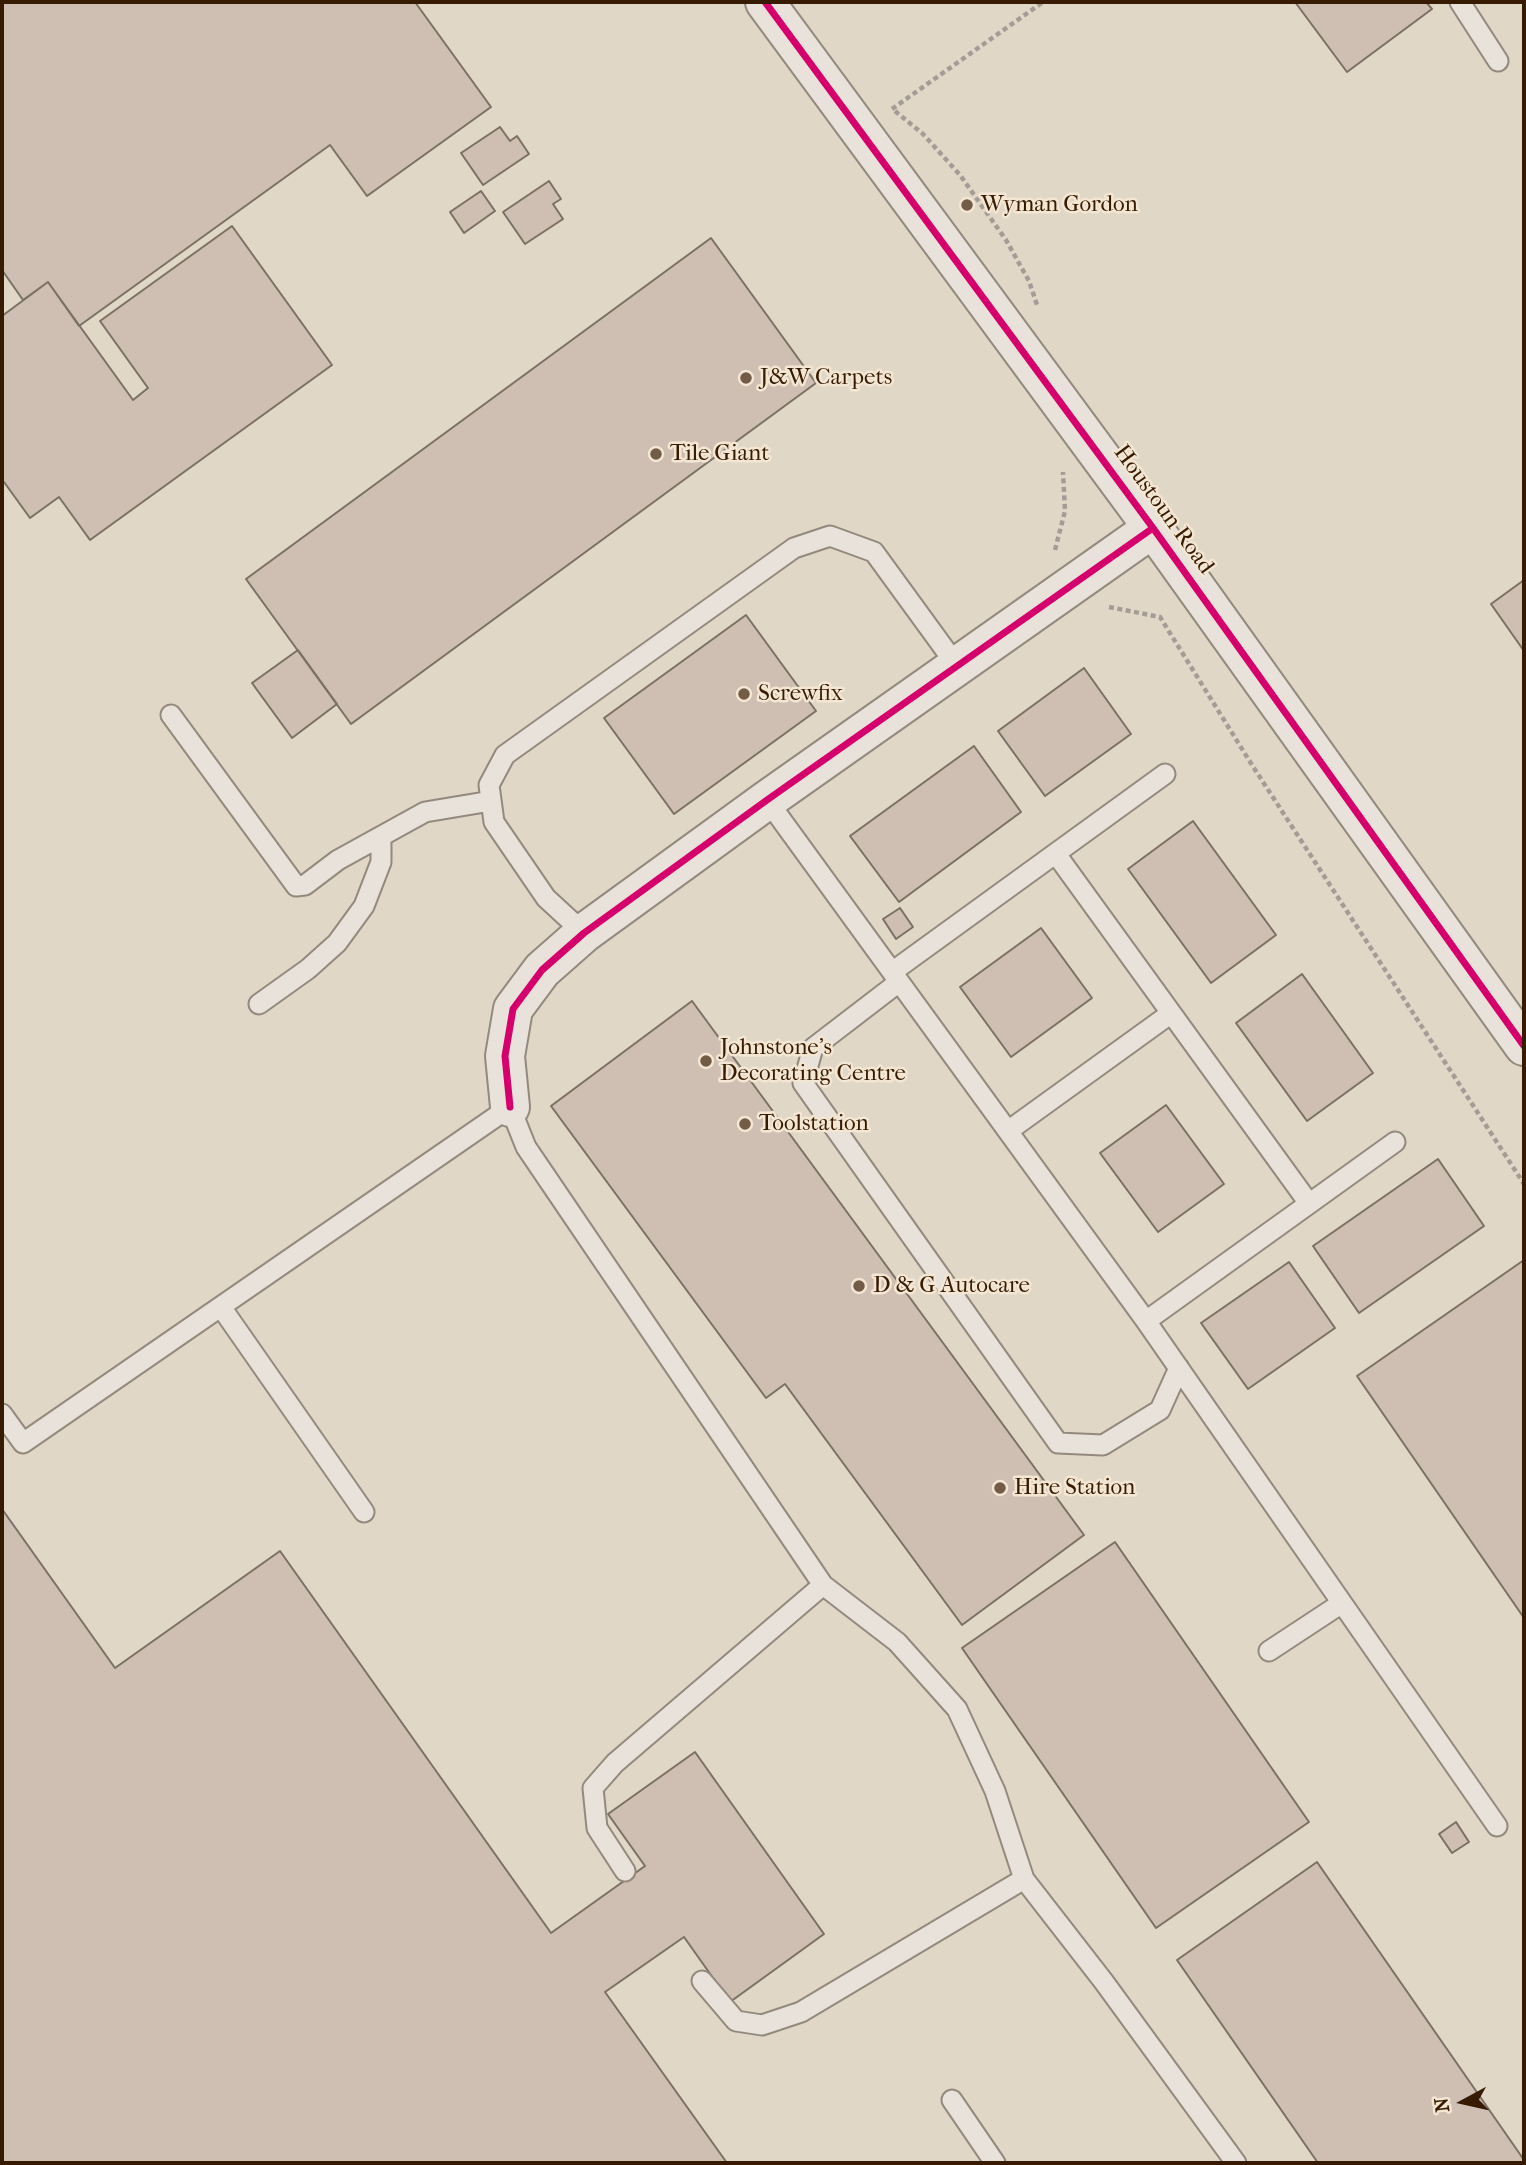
<!DOCTYPE html>
<style>
body{margin:0}
#map{position:relative;width:1526px;height:2165px;overflow:hidden;background:#e1d7c7;font-family:"IM FELL French Canon",serif}
canvas{display:block}
.frame{position:absolute;inset:0;border:4px solid #361a02;pointer-events:none}
.north{position:absolute;left:1428px;top:2067px;width:70px;height:70px;-webkit-text-stroke:5px #f3e6d3;paint-order:stroke;rotate:262deg;font-size:19px;font-weight:700;line-height:28px;text-align:center;color:#361a02}
.north::after{content:'';display:block;margin:auto;width:24px;height:32px;background:#361a02;clip-path:polygon(50% 0,100% 100%,50% 72%,0 100%)}
</style>
<div id="map">
<canvas width="1526" height="2165"></canvas>
<div class="frame"></div>
<div class="north">N</div>
</div>
<script>
const c = document.querySelector('canvas').getContext('2d');
c.lineJoin = 'round';
function paint(path, color) {
  c.fillStyle = color;
  c.fill(path, 'evenodd');
}
function toPath(rows) {
  const path = new Path2D();
  for (const r of rows) {
    path.moveTo(r[0], r[1]);
    for (let i = 2; i < r.length; i += 2) path.lineTo(r[i], r[i + 1]);
  }
  return path;
}
function stroke(path, color, width, dash) {
  c.strokeStyle = color;
  c.lineWidth = width;
  c.lineCap = dash ? 'butt' : 'round';
  c.setLineDash(dash || []);
  c.stroke(path);
}
function write(font, color, halo, rows, align = 'center') {
  c.font = font + ' "IM FELL French Canon",serif';
  c.lineWidth = 5;
  c.setLineDash([]);
  c.textBaseline = 'middle';
  c.strokeStyle = halo;
  c.fillStyle = color;
  for (const [text, x, y, turn = 0] of rows) {
    c.save();
    c.translate(x, y);
    c.rotate((+turn || 0) * Math.PI / 180);
    c.textAlign = isNaN(turn) ? turn : align;
    if (halo) c.strokeText(text, 0, 0);
    c.fillText(text, 0, 0);
    c.restore();
  }
}
const building = toPath([
 [2,2,415,2,491,107,367,196,330,145,79,326,48,282,23,300,2,270,2,2],
 [1295,2,1426,2,1432,9,1347,72,1295,2],
 [500,127,510,141,517,136,529,154,483,185,461,153,500,127],
 [549,181,561,199,553,204,563,219,525,244,503,212,549,181],
 [481,191,495,211,464,233,450,212,481,191],
 [232,226,332,365,90,540,59,497,30,518,4,482,2,483,2,316,48,282,133,400,148,388,100,321,232,226],
 [711,238,816,383,351,724,246,579,711,238],
 [1524,580,1524,651,1491,604,1524,580],
 [746,615,816,711,674,814,604,718,746,615],
 [298,650,337,704,292,738,252,683,298,650],
 [1084,668,1131,734,1045,796,998,731,1084,668],
 [974,746,1021,812,899,902,850,836,974,746],
 [1193,821,1276,935,1211,983,1128,869,1193,821],
 [900,908,913,927,896,939,883,919,900,908],
 [1041,928,1092,998,1011,1057,960,987,1041,928],
 [1302,974,1373,1073,1307,1121,1236,1023,1302,974],
 [692,1001,1084,1535,962,1625,785,1384,766,1398,551,1106,692,1001],
 [1166,1105,1224,1184,1158,1232,1100,1153,1166,1105],
 [1438,1159,1484,1226,1359,1313,1313,1246,1438,1159],
 [1524,1260,1524,1618,1357,1376,1524,1260],
 [1289,1262,1335,1328,1248,1389,1201,1323,1289,1262],
 [2,1509,115,1668,280,1551,551,1933,645,1866,608,1814,695,1752,824,1934,730,2002,684,1937,605,1992,727,2163,2,2163,2,1509],
 [1115,1542,1309,1822,1156,1928,962,1648,1115,1542],
 [1456,1822,1469,1842,1452,1853,1439,1834,1456,1822],
 [1317,1862,1524,2160,1524,2163,1318,2163,1177,1960,1317,1862]
]);
const path = toPath([
 [892,109,1043,2],
 [895,111,923,134,960,175,1006,240,1029,281,1037,305],
 [1055,550,1065,511,1063,472],
 [1109,607,1160,617,1252,765,1524,1184]
]);
const service = toPath([
 [1460,2,1498,61],
 [171,715,296,886,305,885,338,860,425,812,491,801],
 [767,800,1146,1321,1497,1826],
 [1056,854,1308,1202],
 [584,933,546,898,494,822,489,785,505,755,794,548,830,536,874,552,957,666],
 [892,972,1165,774],
 [899,982,813,1048,803,1083,1058,1443,1103,1445,1160,1410,1179,1368],
 [259,1004,308,969,337,943,364,906,381,862,381,838],
 [1008,1131,1170,1014],
 [221,1307,364,1512],
 [1146,1321,1395,1142],
 [2,1414,23,1443,510,1107,526,1147,823,1585,897,1642,957,1709,995,1791,1024,1879,1104,1982,1236,2163],
 [1269,1651,1342,1603],
 [625,1871,597,1828,593,1788,615,1763,823,1585],
 [702,1981,736,2021,762,2025,801,2012,1024,1879],
 [952,2100,995,2163]
]);
const minor = toPath([
 [510,1107,505,1056,513,1009,542,970,584,933,767,800,1153,528]
]);
const tertiary = toPath([
 [765,2,1153,528,1524,1046]
]);
const cycleway = toPath([
 [765,2,1153,528,1524,1046],
 [510,1107,505,1056,513,1009,542,970,584,933,767,800,1153,528]
]);
const markers = [
 [967,205,7,"#725c47"],
 [746,378,7,"#725c47"],
 [656,454,7,"#725c47"],
 [744,694,7,"#725c47"],
 [706,1061,7,"#725c47"],
 [745,1124,7,"#725c47"],
 [859,1286,7,"#725c47"],
 [1000,1488,7,"#725c47"]
];
const poiNames = [
 ["Wyman Gordon",981,205],
 ["J&W Carpets",760,378],
 ["Tile Giant",670,454],
 ["Screwfix",758,694],
 ["Johnstone's",720,1048],
 ["Decorating Centre",720,1074],
 ["Toolstation",759,1124],
 ["D & G Autocare",873,1286],
 ["Hire Station",1014,1488]
];
const streetNames = [
 ["Houstoun Road",1163,510,54]
];
paint(building, '#cfbfb3');
stroke(building, '#7a7064', 2);
stroke(service, '#93897d', 23);
stroke(minor, '#93897d', 42);
stroke(tertiary, '#93897d', 42);
stroke(path, '#a59d95', 4.5, [5, 3.5]);
stroke(service, '#e8e2da', 19);
stroke(minor, '#e8e2da', 38);
stroke(tertiary, '#e8e2da', 38);
stroke(cycleway, '#d6006c', 7);
for (const [x, y, r, color] of markers) {
  const dot = new Path2D();
  dot.arc(x, y, r, 0, 2 * Math.PI);
  c.fillStyle = color;
  c.fill(dot);
  stroke(dot, '#f3e6d3', 2.5);
}
write('23px', '#361a02', '#f3e6d3', poiNames, 'left');
write('23px', '#361a02', '#f3e6d3', streetNames);
</script>
